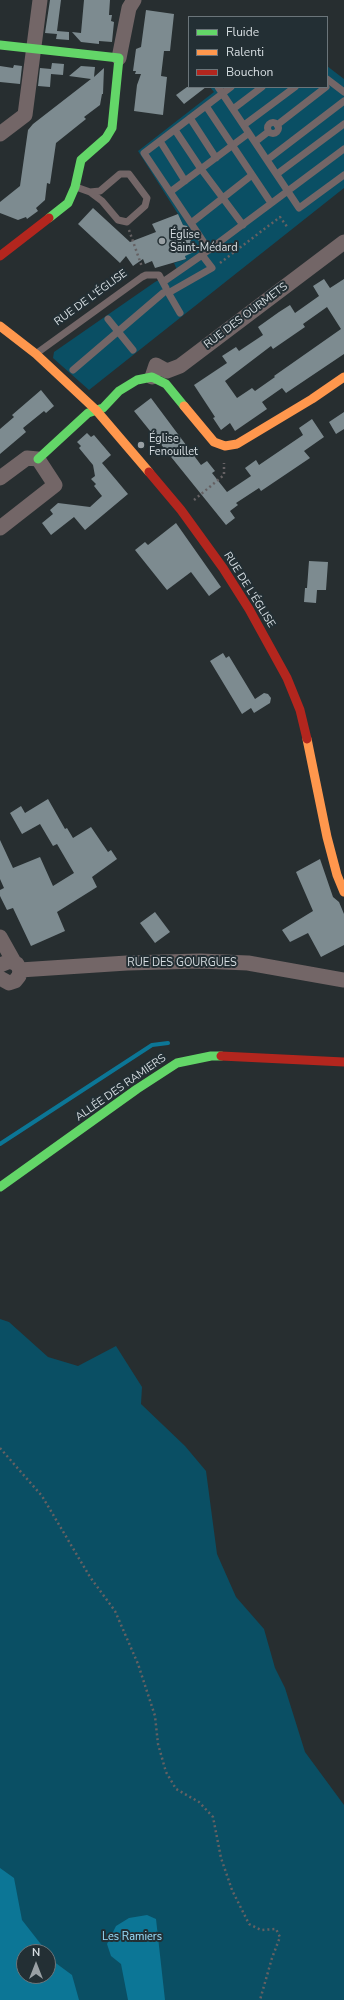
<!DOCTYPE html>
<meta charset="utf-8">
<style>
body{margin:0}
#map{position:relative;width:344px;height:2000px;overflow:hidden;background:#272e30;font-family:"Nunito Sans",sans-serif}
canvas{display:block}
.legend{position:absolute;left:188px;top:16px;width:140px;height:72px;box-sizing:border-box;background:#232f34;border:1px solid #6b757a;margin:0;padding:5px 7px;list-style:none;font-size:12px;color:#d7dee2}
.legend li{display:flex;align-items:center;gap:8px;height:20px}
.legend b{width:20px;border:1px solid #6b757a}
.north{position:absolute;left:16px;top:1944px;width:40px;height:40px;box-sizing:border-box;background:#232f34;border:1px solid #6b757a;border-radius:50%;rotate:0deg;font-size:11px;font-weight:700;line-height:16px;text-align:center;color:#d7dee2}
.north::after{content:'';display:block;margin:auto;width:14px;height:18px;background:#99a0a4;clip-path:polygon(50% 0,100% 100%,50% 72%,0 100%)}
</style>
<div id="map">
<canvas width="344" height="2000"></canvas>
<ul class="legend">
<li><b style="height:5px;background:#63d668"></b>Fluide</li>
<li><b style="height:5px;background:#ff974d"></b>Ralenti</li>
<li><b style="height:5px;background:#b3261e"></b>Bouchon</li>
</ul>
<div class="north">N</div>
</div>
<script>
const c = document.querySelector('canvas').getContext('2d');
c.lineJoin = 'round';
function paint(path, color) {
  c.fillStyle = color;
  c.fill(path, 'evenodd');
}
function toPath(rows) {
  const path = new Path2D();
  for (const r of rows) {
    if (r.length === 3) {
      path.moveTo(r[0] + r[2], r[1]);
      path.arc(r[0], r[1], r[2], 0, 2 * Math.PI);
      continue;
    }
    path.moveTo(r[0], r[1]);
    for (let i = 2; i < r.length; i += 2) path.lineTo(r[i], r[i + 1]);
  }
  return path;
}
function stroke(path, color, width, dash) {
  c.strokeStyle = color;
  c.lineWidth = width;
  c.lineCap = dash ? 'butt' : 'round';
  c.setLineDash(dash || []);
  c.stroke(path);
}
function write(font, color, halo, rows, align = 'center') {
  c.font = font + ' "Nunito Sans",sans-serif';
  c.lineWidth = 4;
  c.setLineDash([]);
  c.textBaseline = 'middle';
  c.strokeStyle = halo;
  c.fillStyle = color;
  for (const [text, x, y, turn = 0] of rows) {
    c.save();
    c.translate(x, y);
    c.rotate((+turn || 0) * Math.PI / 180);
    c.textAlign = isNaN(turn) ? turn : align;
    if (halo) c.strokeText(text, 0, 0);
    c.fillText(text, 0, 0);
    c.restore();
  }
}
const green = toPath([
 [327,66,344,79,344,188,89,390,53,358,54,352,155,282,177,270,174,263,186,259,185,256,193,236,189,227,183,225,178,214,138,151,214,92,210,87,327,87],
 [0,1319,9,1322,48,1357,78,1366,116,1346,142,1387,141,1404,185,1446,206,1471,217,1554,236,1597,264,1629,275,1668,285,1688,305,1752,344,1805,344,2000,0,2000],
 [24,1952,48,1952,48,1976,24,1976]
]);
const water = toPath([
 [0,1868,14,1878,22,1920,47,1952,24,1952,24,1976,48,1976,48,1953,53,1961,72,1975,79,2000,0,2000],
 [147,1915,156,1919,165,2000,128,2000,121,1964,111,1956,107,1944,116,1926,129,1918]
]);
const stream = toPath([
 [0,1144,152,1045,168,1043]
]);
const building = toPath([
 [50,0,61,0,57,31,69,32,69,40,56,39,57,34,45,33],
 [84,0,110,0,109,15,112,15,111,21,114,22,112,42,99,41,99,44,81,42,72,32,81,33],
 [146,10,174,14,170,51,164,51,161,76,167,77,163,115,134,111,137,85,141,74,135,74,136,71,133,71,136,49,141,47],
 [52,63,64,64,63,75,51,74,50,87,38,86,40,68,51,69],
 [14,65,22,66,20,84,0,82,0,66,13,68],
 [81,66,95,67,94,77,104,68,103,94,102,94,100,105,84,117,86,119,56,143,50,184,47,183,45,200,36,208,38,211,27,219,26,217,18,220,0,213,0,202,20,186,28,130,33,124,91,79,69,76],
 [187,87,206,87,184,104,176,95],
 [93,208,130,242,156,232,152,224,178,214,183,225,187,226,192,234,193,236,190,242,194,252,185,256,186,259,155,268,152,261,145,264,143,259,133,266,126,256,120,263,78,224],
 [324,279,330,288,344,279,344,354,286,393,282,388,262,402,267,409,235,431,230,423,221,430,213,418,215,417,194,385,227,363,222,356,236,347,239,351,263,335,258,327,279,312,290,305,295,313,319,296,313,286],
 [327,307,341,329,274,376,275,377,255,391,252,388,237,398,225,381,271,346,273,349,305,327,303,324],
 [41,390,54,406,46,413,44,411,23,428,26,432,0,454,0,429,14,417,12,415],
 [151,398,201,465,207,461,215,471,212,473,227,492,251,476,245,468,256,460,259,465,303,435,299,428,312,419,324,437,304,451,310,458,261,491,259,488,236,503,238,505,230,511,235,518,226,525,134,411],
 [344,412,344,429,336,434,329,422],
 [87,433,91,437,94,435,111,455,102,463,128,494,85,530,74,517,51,535,42,523,53,514,50,510,58,503,90,507,102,496,94,486,96,484,91,479,95,476,93,465,79,448,81,446,77,442],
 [176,523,221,587,209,596,191,572,167,590,135,550,145,542,148,545],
 [309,561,328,562,326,590,317,590,316,603,304,602,305,588,307,588],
 [223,653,226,658,229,656,255,699,264,693,268,694,271,698,270,703,254,713,251,708,242,714,210,661],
 [48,799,65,829,67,828,73,838,91,827,108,852,111,850,117,859,92,877,97,887,57,912,65,931,31,946,13,908,7,910,0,896,0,890,4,888,0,879,0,840,13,868,40,857,53,886,74,873,57,844,53,846,40,824,22,834,10,813,21,806,25,813],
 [320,859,333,897,339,902,344,914,344,945,321,957,308,933,290,942,282,930,313,911,296,872],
 [155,912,170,932,155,943,140,923]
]);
const path = toPath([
 [129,230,142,267],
 [220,263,280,217,288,228],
 [194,500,224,475,224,463],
 [0,1448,42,1496,90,1577,115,1611,138,1664,155,1716,158,1744,166,1772,176,1789,199,1802,213,1817,221,1858,232,1890,249,1924,261,1930,276,1929,280,1937,272,1958,260,2000]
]);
const lane = toPath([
 [327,79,344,92],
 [218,87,299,208,344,175],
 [206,106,271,203],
 [233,109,262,87],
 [190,118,216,158],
 [273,128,5.5],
 [244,125,295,87],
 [277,125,326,87],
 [175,130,201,169,243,225],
 [160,141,185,181],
 [255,142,268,132],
 [267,160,344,101],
 [277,174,344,124],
 [76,187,90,192,102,201,118,220,127,222,145,206,147,198,129,174,120,174,100,191,90,192],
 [170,192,249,133],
 [191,223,252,175],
 [209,250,144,153,231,87],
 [202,255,344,149],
 [163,282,202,255,212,268,170,292],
 [169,294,180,313],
 [108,319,133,350],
 [37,353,142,277,146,275,159,275,166,288],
 [73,370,163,293]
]);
const street = toPath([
 [119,58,129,8,134,0],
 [0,134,25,115,40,0],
 [152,377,156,365,167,371,180,366,344,242],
 [0,478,27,458,38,459,55,485,0,528],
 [0,937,14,962],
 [0,965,10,961,17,964,20,970,19,976,15,981,9,983,0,978],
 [20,970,127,963,200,961,248,963,344,980]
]);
const fast = toPath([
 [0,45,119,58,112,128,106,138,81,160,75,187,68,203,49,218],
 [38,459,88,413,103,408,119,391,137,380,152,377,166,384,184,406],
 [0,1187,137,1089,177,1063,211,1056,221,1056]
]);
const slow = toPath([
 [0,326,36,354,96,410,149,472],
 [184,406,214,442,225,446,237,444,312,399,344,377],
 [307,739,327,837,337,875,344,892]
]);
const jam = toPath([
 [0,256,49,218],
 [149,472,181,510,223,568,249,609,287,678,300,710,307,739],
 [221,1056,344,1062]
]);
const markers = [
 [162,241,4,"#99a0a4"],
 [141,445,4,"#99a0a4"]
];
const poiNames = [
 ["Église",170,235],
 ["Saint-Médard",170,248],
 ["Église",149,439],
 ["Fenouillet",149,452]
];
const streetNames = [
 ["RUE DE L'ÉGLISE",91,298,-36],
 ["RUE DES OURMETS",246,316,-37],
 ["RUE DE L'ÉGLISE",249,590,58],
 ["RUE DES GOURGUES",182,963],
 ["ALLÉE DES RAMIERS",121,1088,-35]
];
const parkNames = [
 ["Les Ramiers",132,1937]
];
paint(green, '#0a4f64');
paint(water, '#0c7696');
stroke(stream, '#0c7696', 4);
paint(building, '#7d8b90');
stroke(path, '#656163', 2.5, [2, 3]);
stroke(lane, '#736667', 7);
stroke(street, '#736667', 15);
stroke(fast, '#63d668', 9);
stroke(slow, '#ff974d', 9);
stroke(jam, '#b3261e', 9);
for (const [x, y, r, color] of markers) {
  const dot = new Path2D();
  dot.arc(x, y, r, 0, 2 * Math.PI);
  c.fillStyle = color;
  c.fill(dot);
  stroke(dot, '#232f34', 1.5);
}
write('11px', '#d7dee2', '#232f34', poiNames, 'left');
write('11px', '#d7dee2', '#232f34', streetNames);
write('11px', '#9be0fe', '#232f34', parkNames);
</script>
